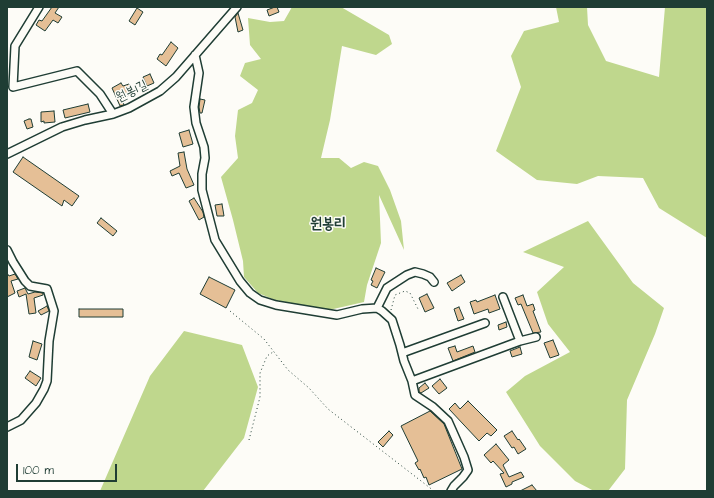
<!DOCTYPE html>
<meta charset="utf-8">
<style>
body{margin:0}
#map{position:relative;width:714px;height:498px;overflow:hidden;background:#fdfcf7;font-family:"Architects Daughter",sans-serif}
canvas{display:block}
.frame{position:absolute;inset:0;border:8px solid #1f3d34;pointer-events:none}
.scale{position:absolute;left:16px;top:464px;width:101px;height:18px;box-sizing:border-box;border:2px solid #1f3d34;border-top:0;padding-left:5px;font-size:12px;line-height:14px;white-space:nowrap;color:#1f3d34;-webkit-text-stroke:3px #fdfcf7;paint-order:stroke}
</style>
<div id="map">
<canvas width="714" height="498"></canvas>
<div class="frame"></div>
<div class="scale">100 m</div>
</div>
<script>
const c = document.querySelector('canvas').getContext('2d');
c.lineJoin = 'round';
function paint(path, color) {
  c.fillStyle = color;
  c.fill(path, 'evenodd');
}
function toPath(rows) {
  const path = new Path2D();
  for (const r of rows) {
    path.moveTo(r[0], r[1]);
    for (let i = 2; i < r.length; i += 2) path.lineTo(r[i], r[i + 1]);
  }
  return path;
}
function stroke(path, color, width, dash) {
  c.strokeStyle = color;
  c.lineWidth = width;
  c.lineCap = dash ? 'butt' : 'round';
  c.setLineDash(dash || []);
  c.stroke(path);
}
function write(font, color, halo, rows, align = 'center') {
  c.font = font + ' "Architects Daughter","Poor Story",sans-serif';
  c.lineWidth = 3;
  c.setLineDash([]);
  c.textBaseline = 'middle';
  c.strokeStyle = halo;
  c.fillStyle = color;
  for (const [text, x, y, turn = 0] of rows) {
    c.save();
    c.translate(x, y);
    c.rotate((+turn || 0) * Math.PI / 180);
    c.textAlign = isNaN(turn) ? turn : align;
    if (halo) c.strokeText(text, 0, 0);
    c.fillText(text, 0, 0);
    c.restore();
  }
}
const green = toPath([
 [292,7,341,7,389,35,392,44,376,55,342,46,330,120,321,158,339,158,351,168,364,162,378,166,390,190,401,221,404,250,379,195,381,243,367,285,364,302,329,310,275,300,258,293,244,277,243,261,233,220,221,177,238,158,235,136,238,110,252,103,258,90,240,76,245,63,261,59,250,45,248,18,270,22,284,21],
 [556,7,587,7,588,25,606,61,659,77,665,7,707,7,707,238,659,208,643,178,598,176,577,184,537,180,496,151,521,87,511,56,524,31,559,22],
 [588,221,633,283,664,308,655,334,627,400,625,469,608,491,594,491,575,481,540,446,506,392,525,376,570,352,548,324,537,292,564,267,523,252],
 [184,331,242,345,258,387,244,438,203,491,100,491,150,376]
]);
const building = toPath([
 [52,7,59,7,55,13,62,17,58,23,53,20,45,31,36,25,39,20,42,21,52,7],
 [275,7,277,7,279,12,269,16,267,10,275,7],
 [137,8,143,12,135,25,129,21,137,8],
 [238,13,243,30,238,32,235,17,238,13],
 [171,42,178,48,166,66,157,59,160,54,162,55,171,42],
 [150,74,154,83,147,86,143,77,150,74],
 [121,83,123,86,129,84,130,85,134,93,122,98,124,105,120,106,112,88,121,83],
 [200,99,205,100,202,113,200,113,199,107,200,99],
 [88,104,90,112,65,118,63,110,88,104],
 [54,111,55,122,44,123,44,121,41,122,41,112,54,111],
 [29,119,31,119,33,127,27,129,24,121,29,119],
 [189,130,193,144,183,147,179,133,189,130],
 [184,152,187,169,194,185,186,188,179,173,172,176,170,171,180,166,178,153,184,152],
 [23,157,79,196,72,206,64,200,62,206,13,172,23,157],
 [194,198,203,212,204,217,199,220,189,201,194,198],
 [222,204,224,216,217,216,215,205,222,204],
 [101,218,117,231,113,236,97,223,101,218],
 [376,268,385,272,377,288,371,285,373,281,371,280,376,268],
 [7,273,9,276,15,274,18,279,11,281,15,293,7,297,7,273],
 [461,275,465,282,452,291,447,283,461,275],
 [209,277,235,290,226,308,200,294,209,277],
 [25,288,28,294,35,292,43,293,43,295,34,298,36,313,29,314,26,294,19,297,17,291,25,288],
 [427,294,434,308,425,312,419,298,427,294],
 [495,295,500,309,489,313,488,309,474,314,470,302,476,300,477,302,495,295],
 [523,295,527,306,533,304,535,310,533,311,541,332,533,333,521,304,518,305,515,298,523,295],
 [47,306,49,311,41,315,38,311,47,306],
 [459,307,464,319,458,321,454,309,459,307],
 [79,309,123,309,123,317,79,317,79,309],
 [506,322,507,327,499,330,498,325,506,322],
 [553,340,559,355,550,358,544,343,553,340],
 [33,341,42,344,37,360,29,357,33,341],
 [455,346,457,352,473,346,475,352,453,361,448,348,455,346],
 [520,347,522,354,512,357,510,351,520,347],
 [30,371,41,378,36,386,25,378,30,371],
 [440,379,447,388,439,394,432,386,440,379],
 [425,383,429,388,421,393,419,392,419,388,425,383],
 [468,401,497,430,491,436,487,433,479,441,449,409,455,403,460,409,468,401],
 [430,411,444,424,462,469,429,485,426,477,424,478,420,469,419,470,415,463,418,461,401,426,430,411],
 [389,431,393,435,383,447,378,442,389,431],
 [512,431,518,440,519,439,526,449,518,454,514,447,512,448,504,436,512,431],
 [496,444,509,460,503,465,509,477,521,472,524,477,512,482,512,484,506,487,500,474,504,473,493,461,491,463,484,455,496,444],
 [532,485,537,491,520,491,532,485]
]);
const path = toPath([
 [391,310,395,295,405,291,410,293,419,311],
 [230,311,264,339,288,370,309,388,328,409,434,491],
 [249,440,260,397,260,373,267,356,273,352]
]);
const minor = toPath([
 [39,7,15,46,13,87,77,71,100,94,113,114],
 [195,55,199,73,194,107,196,123,204,147,205,158,202,174,202,190,215,240,240,281,250,293,260,300,276,305,337,315,362,309,377,308,382,311,392,320,400,345,404,361,412,381,415,395,433,407,448,421,464,457,468,470,463,477,454,486,451,491],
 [7,154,62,127,85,120,113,114,129,108,160,91,176,77,237,7],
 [7,250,13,262,25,281,30,286,47,289,54,311,49,341,47,381,44,389,36,403,21,420,7,427],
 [377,308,387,288,407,275,415,272,423,274,430,277,434,282],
 [520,341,536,337],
 [402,353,485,323],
 [412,381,520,341,503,297]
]);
const streetNames = [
 ["원봉1길",132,92,-26]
];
const quarterNames = [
 ["원봉리",328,225]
];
paint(green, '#bfd78d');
paint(building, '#e5bf96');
stroke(building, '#1f3d34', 1);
stroke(minor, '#1f3d34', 10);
stroke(path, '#1f3d34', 1, [1, 3]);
stroke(minor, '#fdfcf7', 7);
write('13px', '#1f3d34', '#fdfcf7', streetNames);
write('bold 15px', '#1f3d34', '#fdfcf7', quarterNames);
</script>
